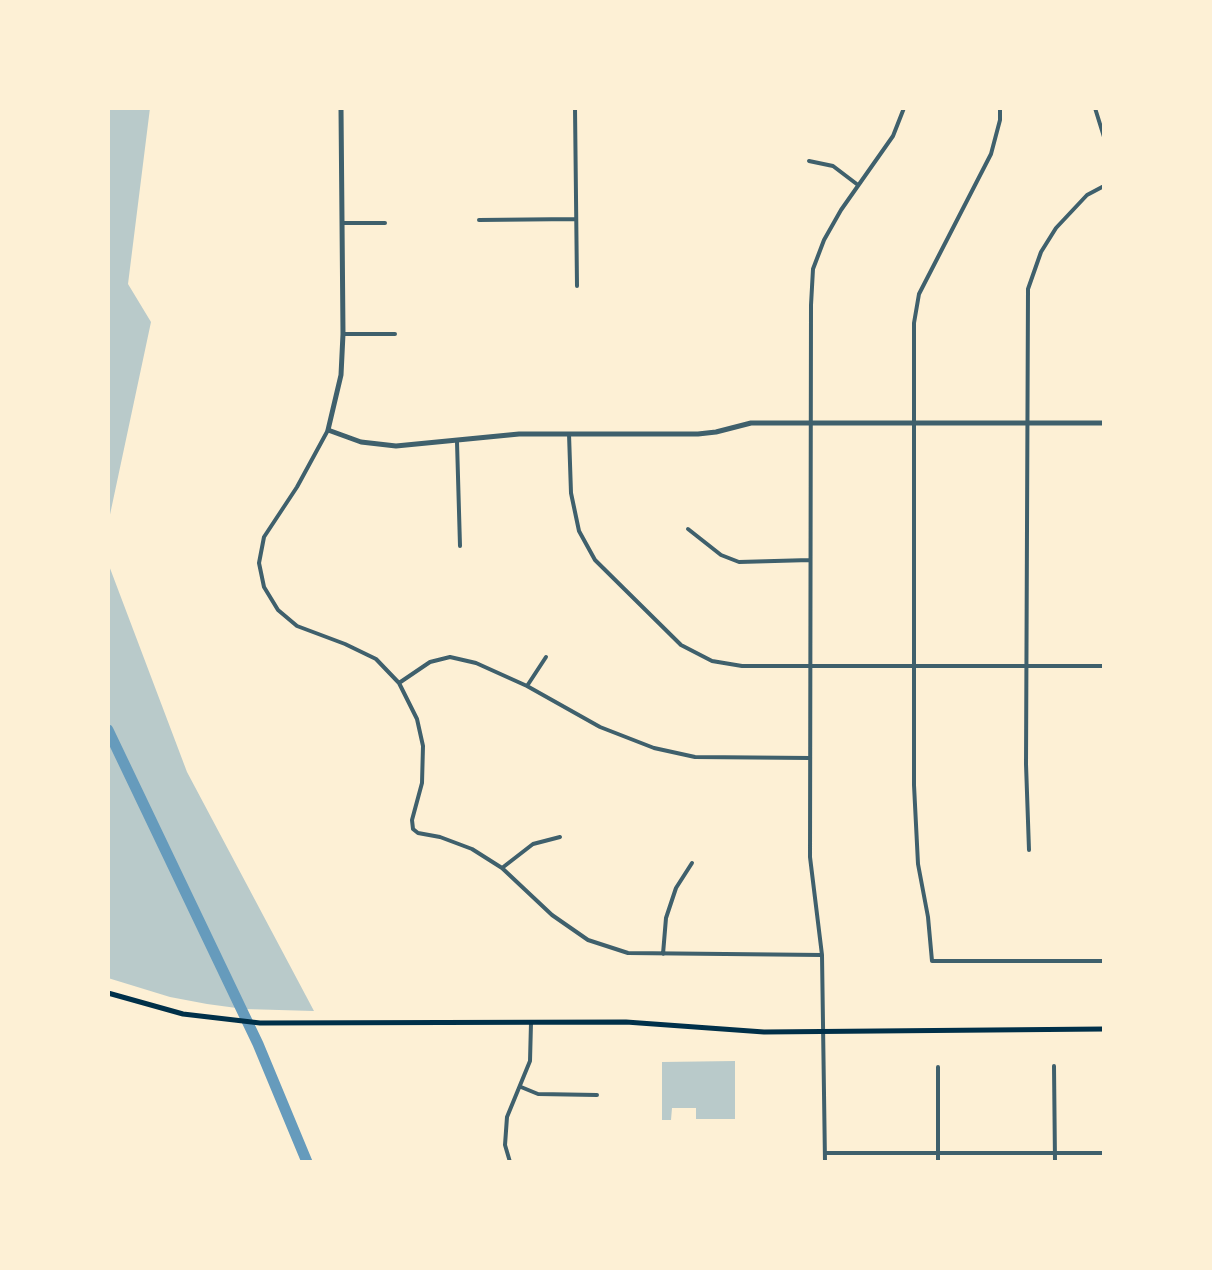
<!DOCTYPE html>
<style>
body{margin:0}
#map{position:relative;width:1212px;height:1270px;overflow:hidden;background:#fdf0d5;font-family:"Exo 2",sans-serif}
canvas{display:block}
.frame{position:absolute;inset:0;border:110px solid #fdf0d5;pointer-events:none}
</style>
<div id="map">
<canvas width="1212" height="1270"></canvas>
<div class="frame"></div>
</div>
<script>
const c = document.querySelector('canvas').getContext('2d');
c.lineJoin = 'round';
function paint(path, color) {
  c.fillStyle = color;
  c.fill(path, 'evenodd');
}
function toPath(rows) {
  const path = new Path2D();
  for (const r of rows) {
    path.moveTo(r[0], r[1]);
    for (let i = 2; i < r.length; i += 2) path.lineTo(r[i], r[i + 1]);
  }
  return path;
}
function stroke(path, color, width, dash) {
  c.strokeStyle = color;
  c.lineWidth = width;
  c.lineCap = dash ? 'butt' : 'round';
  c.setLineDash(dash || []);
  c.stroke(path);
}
const green = toPath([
 [108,108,150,108,128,284,151,322,108,524],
 [108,563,187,772,314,1011,244,1009,207,1004,170,997,108,978],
 [735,1061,735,1119,696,1119,696,1108,672,1108,671,1120,662,1120,662,1062]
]);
const river = toPath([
 [108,730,258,1044,307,1162]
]);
const minor = toPath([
 [575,108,577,286],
 [1000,108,1000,120,991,154,919,294,914,323,914,785,918,864,928,917,932,961,1104,961],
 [1095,108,1104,137],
 [809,161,833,166,858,185],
 [479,220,576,219],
 [342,223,385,223],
 [343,334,395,334],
 [328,430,297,487,264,537,259,563,264,587,278,610,297,626,345,644,376,659,399,683,417,719,423,746,422,783,412,820,413,829,418,833,440,837,472,849,502,868,552,915,588,940,628,953,822,955],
 [569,434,571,493,579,531,595,560,681,645,712,661,742,666,1104,666],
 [457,442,460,546],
 [688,529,721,555,739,562,810,560],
 [399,683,430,662,450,657,476,663,527,686,600,727,654,748,695,757,810,758],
 [527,686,546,657],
 [1029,850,1026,764,1028,289,1041,252,1056,228,1087,195,1104,186],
 [502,868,533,844,560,837],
 [663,954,666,918,676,888,692,863],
 [1054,1066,1055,1162],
 [938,1067,938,1162],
 [521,1087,538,1094,597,1095],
 [825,1153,1104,1153],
 [510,1162,505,1145,507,1117,530,1061,531,1023],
 [825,1162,822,955,810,857,811,305,813,269,824,240,841,210,893,136,904,108]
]);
const tertiary = toPath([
 [341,108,343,334,341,375,328,430,361,442,396,446,519,434,698,434,716,432,751,423,1104,423]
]);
const secondary = toPath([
 [108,993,183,1014,260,1023,626,1022,764,1032,1104,1029]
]);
paint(green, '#b9caca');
stroke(river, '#669bbc', 11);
stroke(minor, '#3f606c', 4);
stroke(tertiary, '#3f606c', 5);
stroke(secondary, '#003049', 5);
</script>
